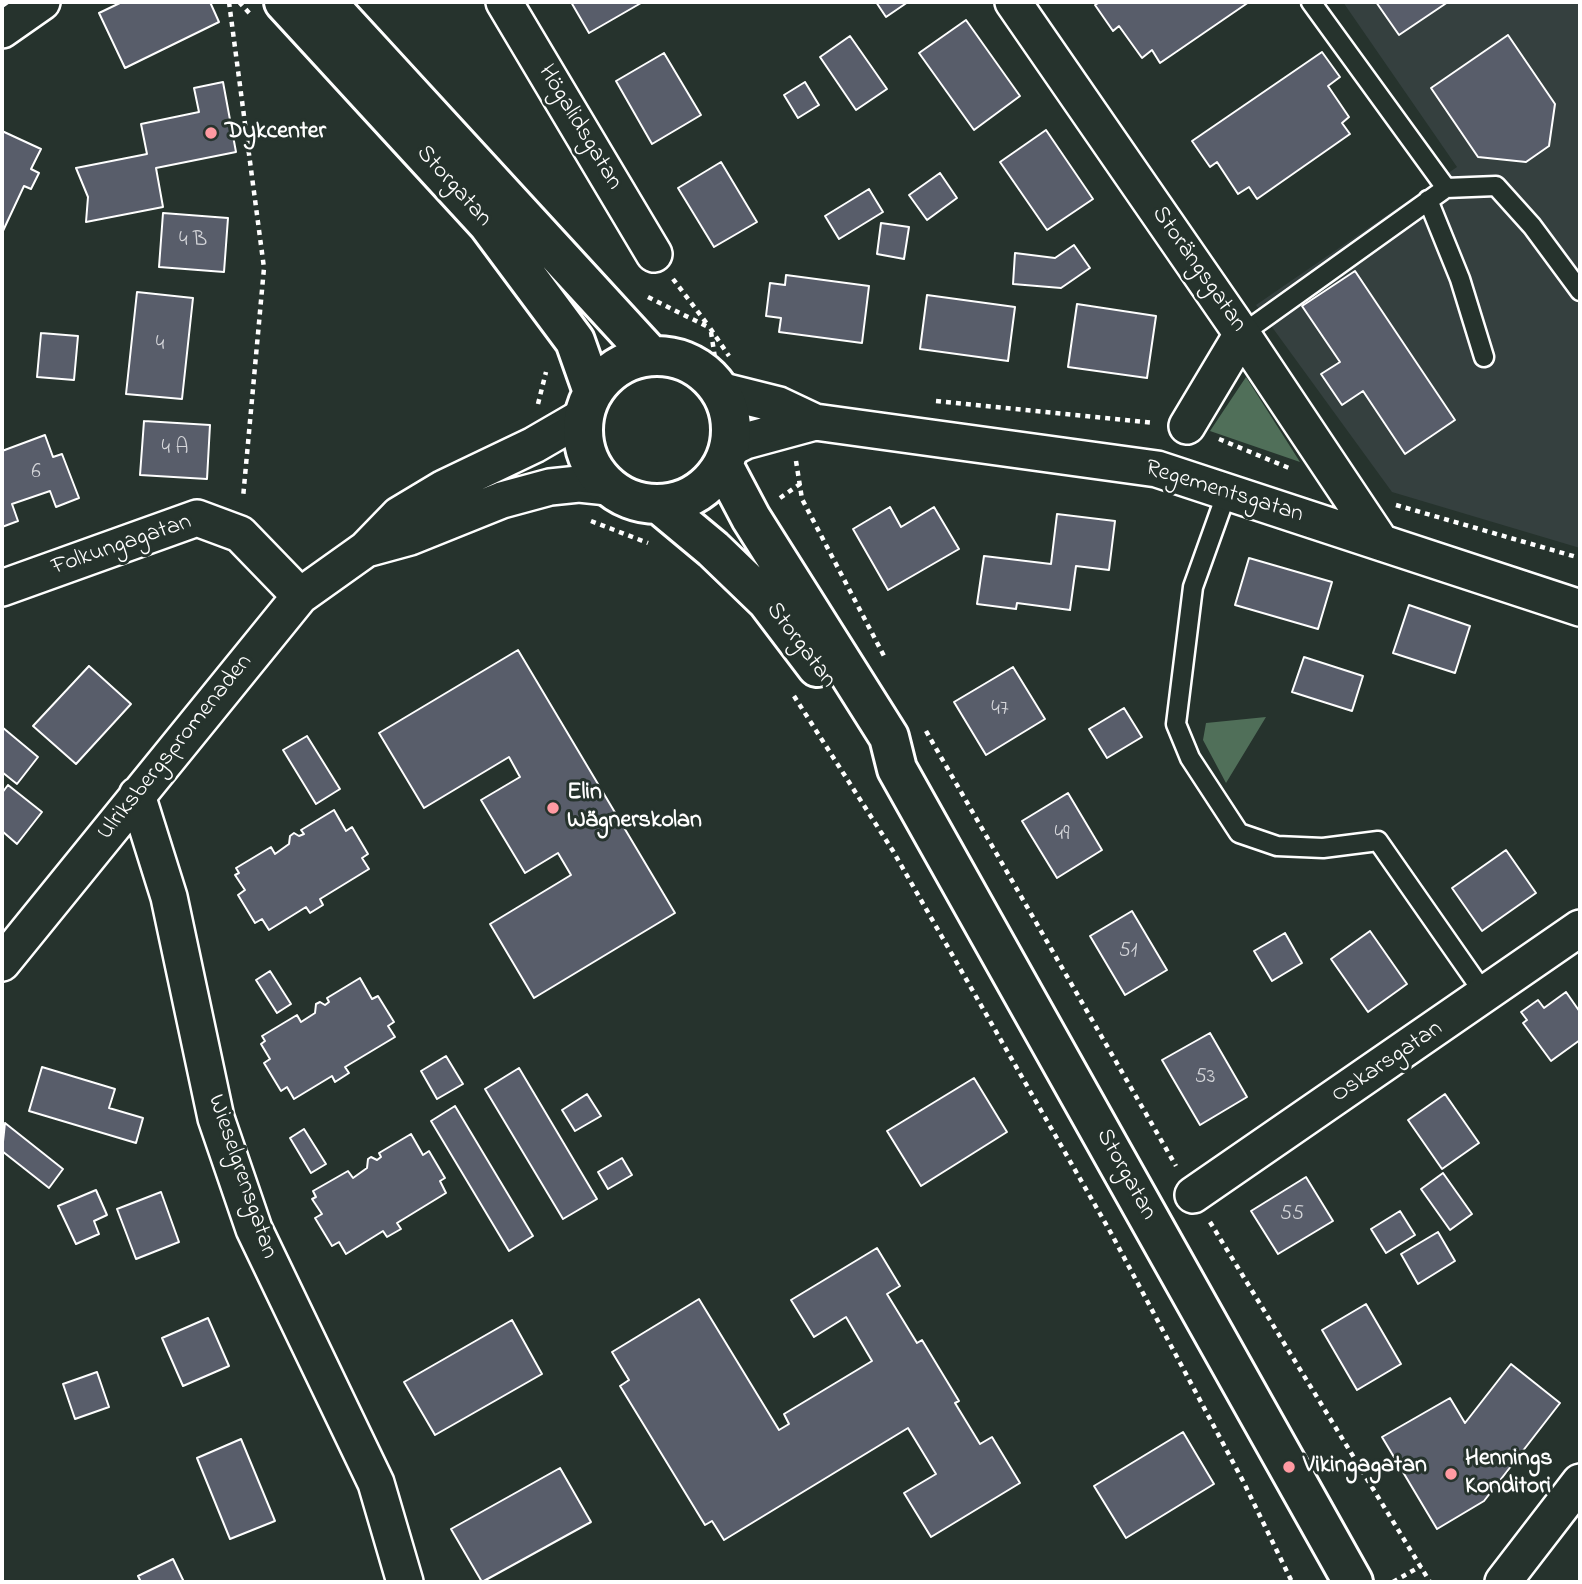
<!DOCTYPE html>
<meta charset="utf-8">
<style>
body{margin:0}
#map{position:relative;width:1582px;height:1584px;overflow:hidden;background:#26332d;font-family:"Indie Flower",sans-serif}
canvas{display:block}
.frame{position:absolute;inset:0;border:4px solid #fff;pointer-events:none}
</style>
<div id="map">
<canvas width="1582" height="1584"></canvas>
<div class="frame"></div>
</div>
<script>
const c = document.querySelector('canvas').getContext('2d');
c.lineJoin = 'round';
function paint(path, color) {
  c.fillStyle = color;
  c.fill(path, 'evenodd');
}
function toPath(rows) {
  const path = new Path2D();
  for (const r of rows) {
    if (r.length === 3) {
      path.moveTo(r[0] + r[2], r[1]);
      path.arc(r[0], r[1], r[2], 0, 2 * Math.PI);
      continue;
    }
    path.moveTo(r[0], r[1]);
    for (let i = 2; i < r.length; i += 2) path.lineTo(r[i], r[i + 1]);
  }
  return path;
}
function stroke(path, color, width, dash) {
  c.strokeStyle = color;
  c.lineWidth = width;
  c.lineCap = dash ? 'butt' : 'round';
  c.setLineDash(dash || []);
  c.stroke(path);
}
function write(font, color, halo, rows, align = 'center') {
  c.font = font + ' "Indie Flower",sans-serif';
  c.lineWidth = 6;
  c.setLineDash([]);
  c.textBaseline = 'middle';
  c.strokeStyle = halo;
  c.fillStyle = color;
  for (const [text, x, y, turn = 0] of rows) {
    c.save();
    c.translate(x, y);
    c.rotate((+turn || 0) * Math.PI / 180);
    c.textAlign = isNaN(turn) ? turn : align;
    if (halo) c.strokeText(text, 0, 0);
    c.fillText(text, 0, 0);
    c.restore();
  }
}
const built = toPath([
 [1343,2,1580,2,1580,548,1392,492,1256,305,1457,167]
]);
const green = toPath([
 [1246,377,1300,462,1210,431],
 [1266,717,1226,783,1203,740,1206,723]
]);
const building = toPath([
 [122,2,210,2,219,22,125,68,99,13,122,2],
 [571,2,640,2,641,3,589,33,571,2],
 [876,2,908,2,886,17,876,2],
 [1100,2,1249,2,1160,63,1152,50,1142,58,1119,26,1113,31,1095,5,1100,2],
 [1376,2,1448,2,1399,35,1376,2],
 [966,20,1020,96,974,130,919,53,966,20],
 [1508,35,1555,104,1549,146,1526,162,1478,157,1431,88,1508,35],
 [850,36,887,89,856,110,820,57,850,36],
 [1322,52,1340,77,1328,86,1349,117,1342,123,1350,134,1257,199,1249,187,1238,194,1217,162,1210,167,1192,141,1322,52],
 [664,53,701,115,652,144,616,81,664,53],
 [223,82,236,152,156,168,163,207,86,222,88,197,76,168,147,154,141,124,199,112,194,88,223,82],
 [805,82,819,105,798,118,784,95,805,82],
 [1046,130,1093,199,1047,230,1000,162,1046,130],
 [2,131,41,149,31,169,39,173,31,189,24,186,2,233,2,131],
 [721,162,757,222,714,247,678,188,721,162],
 [940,173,957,198,927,220,909,195,940,173],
 [869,189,883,212,839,239,825,216,869,189],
 [163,213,228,218,224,272,159,267,163,213],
 [881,223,909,227,904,259,877,254,881,223],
 [1074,245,1090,268,1061,288,1013,284,1015,253,1055,258,1074,245],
 [1355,271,1455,420,1405,454,1363,391,1342,405,1321,374,1340,362,1302,306,1355,271],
 [786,275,869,286,862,343,779,332,781,318,766,316,770,283,785,285,786,275],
 [137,292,193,298,182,399,126,394,137,292],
 [927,295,1015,307,1008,361,920,349,927,295],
 [1077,304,1156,316,1147,378,1068,367,1077,304],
 [41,333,78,336,74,380,37,377,41,333],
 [144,421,210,425,207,479,140,475,144,421],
 [45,435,53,457,62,454,79,498,56,507,50,491,12,504,18,521,2,527,2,451,45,435],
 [890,507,901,527,934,507,959,549,888,590,853,529,890,507],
 [1057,514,1115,521,1109,570,1076,566,1070,610,1017,603,1016,609,977,604,984,556,1051,564,1057,514],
 [1249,558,1332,582,1318,629,1235,605,1249,558],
 [1409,605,1470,626,1455,673,1393,653,1409,605],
 [518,650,675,913,534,998,490,924,571,875,558,853,525,873,481,800,520,777,509,757,424,808,379,733,518,650],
 [1304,657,1363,676,1352,711,1292,692,1304,657],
 [89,666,131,704,76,764,33,726,89,666],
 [1013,667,1045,719,986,755,954,702,1013,667],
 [1124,708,1142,737,1107,758,1089,729,1124,708],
 [2,727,38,757,17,784,2,772,2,727],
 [307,736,340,789,316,804,283,750,307,736],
 [8,785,42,812,17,844,2,831,2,793,8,785],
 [1068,793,1102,850,1057,878,1022,821,1068,793],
 [334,810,346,831,352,827,368,854,362,858,369,869,320,899,323,905,310,913,306,907,269,930,262,919,255,923,238,895,245,890,235,875,239,873,236,868,271,847,275,854,289,844,290,836,294,833,299,836,304,834,301,830,334,810],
 [1506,850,1536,893,1482,931,1452,888,1506,850],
 [1132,911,1167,970,1125,995,1090,936,1132,911],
 [1370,931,1407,984,1368,1012,1331,959,1370,931],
 [1285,933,1302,963,1272,981,1254,951,1285,933],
 [270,971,291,1004,277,1013,256,980,270,971],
 [360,978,372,999,378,996,394,1022,388,1026,395,1037,345,1067,349,1073,335,1082,332,1076,294,1099,287,1087,281,1091,264,1063,270,1059,261,1044,265,1041,262,1036,297,1015,301,1022,315,1013,316,1004,320,1002,325,1005,329,1002,327,998,360,978],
 [1566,992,1580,1012,1580,1040,1551,1061,1523,1023,1527,1020,1521,1012,1538,1000,1544,1008,1566,992],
 [1210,1033,1247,1097,1200,1125,1162,1060,1210,1033],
 [446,1056,463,1084,437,1099,421,1071,446,1056],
 [42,1067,115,1089,109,1108,143,1118,136,1143,29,1111,42,1067],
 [519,1068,597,1199,563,1219,485,1089,519,1068],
 [974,1078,1007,1132,921,1186,887,1131,974,1078],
 [587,1094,601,1116,575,1131,562,1110,587,1094],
 [1445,1094,1479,1143,1442,1169,1408,1120,1445,1094],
 [455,1106,533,1236,509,1251,431,1121,455,1106],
 [5,1123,63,1169,49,1188,2,1151,5,1123],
 [304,1129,326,1164,311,1173,290,1138,304,1129],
 [411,1134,423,1155,429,1151,445,1178,440,1181,446,1193,397,1223,401,1229,387,1237,383,1231,346,1254,339,1242,332,1246,315,1218,322,1214,312,1199,316,1197,313,1191,348,1171,353,1178,367,1168,368,1159,371,1157,377,1160,381,1157,379,1153,411,1134],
 [622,1158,632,1175,608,1189,598,1172,622,1158],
 [1443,1173,1472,1214,1450,1230,1421,1189,1443,1173],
 [1306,1177,1333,1221,1278,1254,1251,1211,1306,1177],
 [96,1190,107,1215,94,1221,99,1234,76,1244,58,1206,96,1190],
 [161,1192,179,1242,136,1259,117,1209,161,1192],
 [1400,1211,1415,1235,1386,1253,1371,1229,1400,1211],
 [1438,1232,1455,1261,1418,1284,1401,1254,1438,1232],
 [877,1248,900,1286,887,1294,917,1343,922,1340,959,1401,955,1403,980,1444,992,1437,1020,1483,931,1537,904,1493,936,1474,908,1428,724,1540,712,1521,705,1525,620,1386,629,1380,612,1352,699,1299,779,1430,789,1424,784,1414,872,1361,846,1317,814,1337,791,1300,877,1248],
 [1366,1304,1401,1364,1357,1390,1322,1330,1366,1304],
 [208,1318,229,1366,183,1386,162,1338,208,1318],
 [512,1320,542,1374,435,1435,404,1382,512,1320],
 [1511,1364,1560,1403,1484,1501,1437,1529,1382,1437,1450,1398,1465,1423,1511,1364],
 [97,1372,109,1407,75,1419,63,1384,97,1372],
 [1183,1432,1214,1484,1126,1538,1094,1486,1183,1432],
 [241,1439,275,1521,230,1539,197,1458,241,1439],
 [560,1468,591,1522,482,1582,451,1529,560,1468],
 [173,1559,184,1582,141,1582,138,1576,173,1559]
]);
const path = toPath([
 [229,2,264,268,243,498],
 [239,2,251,15],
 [673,279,708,325],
 [648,297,710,328,729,356],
 [711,332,715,358],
 [936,401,1154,423],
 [538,404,546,372],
 [1219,439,1289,468],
 [796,461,802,499,884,656],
 [780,498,800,484],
 [1396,505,1580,558],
 [591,521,648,543],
 [794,696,893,851,1111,1233,1243,1481,1292,1582],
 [926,731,1176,1166],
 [1210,1222,1430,1582],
 [1393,1582,1421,1566]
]);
const lane = toPath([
 [1311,2,1446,188],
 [1428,200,1460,279,1484,357],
 [1242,334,1446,188,1496,186,1532,226,1580,291],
 [1227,492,1193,587,1176,724,1190,758,1239,833,1277,846,1323,848,1378,841,1486,996]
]);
const street = toPath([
 [504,2,654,254],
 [1013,2,1242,334,1380,541],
 [2,30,42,2],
 [719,390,779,405,815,422,1157,469,1580,608],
 [1187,426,1242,334],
 [729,449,745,441,815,422],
 [366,549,410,537,502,500,550,487,579,484,608,487],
 [2,588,197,518,240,534,300,596],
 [137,795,169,897,216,1118,254,1229,376,1483,405,1582],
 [2,963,300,596,366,549,399,515,444,488,534,445,584,416],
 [1193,1195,1580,928],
 [1503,1582,1580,1482]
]);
const secondary = toPath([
 [284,2,488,224,575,341,593,392],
 [326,2,651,356],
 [657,430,74],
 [723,465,751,518,889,737,897,769,1353,1582],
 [659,504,713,549,767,601,817,667]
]);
const markers = [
 [211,133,7,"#ff9aa2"],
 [553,808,7,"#ff9aa2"],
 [1289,1467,7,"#ff9aa2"],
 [1451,1474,7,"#ff9aa2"]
];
const numberNames = [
 ["4 B",193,242],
 ["4",160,346],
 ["4 A",175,450],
 ["6",36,474],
 ["47",1000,711],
 ["49",1062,836],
 ["51",1128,953],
 ["53",1205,1079],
 ["55",1292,1216]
];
const streetNames = [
 ["Högalidsgatan",579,128,59],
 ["Storgatan",453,187,48],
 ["Storängsgatan",1198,270,55],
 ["Regementsgatan",1224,493,17],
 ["Folkungagatan",122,546,-19],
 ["Storgatan",800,646,53],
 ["Ulriksbergspromenaden",176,748,-51],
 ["Oskarsgatan",1388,1063,-34],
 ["Storgatan",1125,1175,61],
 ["Wieselgrensgatan",241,1177,71]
];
const poiNames = [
 ["Dykcenter",225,133],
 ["Elin",567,794],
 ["Wägnerskolan",567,822],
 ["Hennings",1465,1460],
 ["Konditori",1465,1488],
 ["Vikingagatan",1303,1467]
];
paint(built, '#35403f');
paint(green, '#506f59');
paint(building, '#585d6a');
stroke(building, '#fff', 2);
stroke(lane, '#fff', 23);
stroke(street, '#fff', 40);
stroke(secondary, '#fff', 44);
stroke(path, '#fff', 4.5, [5, 5]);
stroke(lane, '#26332d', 18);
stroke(street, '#26332d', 35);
stroke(secondary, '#26332d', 38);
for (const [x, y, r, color] of markers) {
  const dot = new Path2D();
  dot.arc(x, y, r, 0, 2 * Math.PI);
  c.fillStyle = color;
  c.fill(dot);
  stroke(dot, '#26332d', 2.5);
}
write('21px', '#d5d6da', null, numberNames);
write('24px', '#fff', '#26332d', streetNames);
write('bold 24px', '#fff', '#26332d', poiNames, 'left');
</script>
